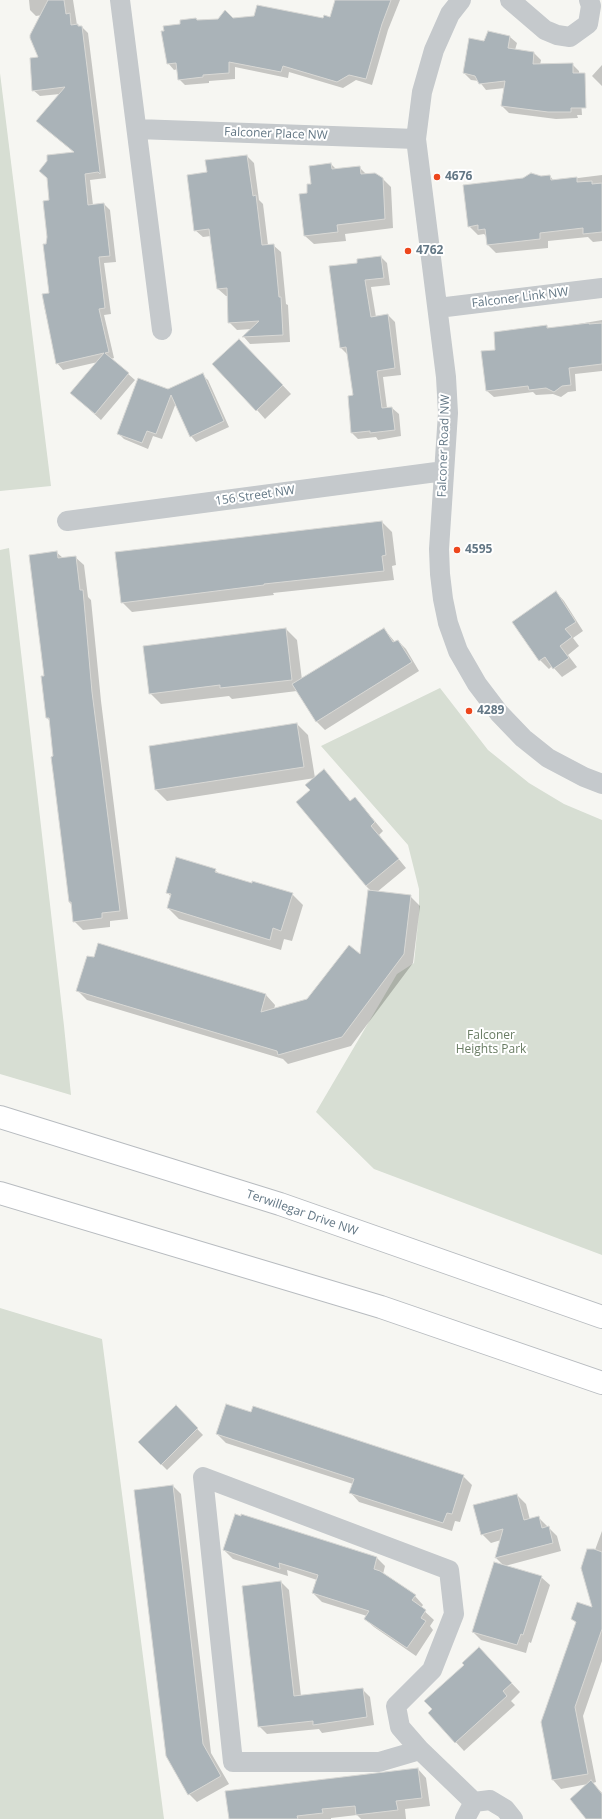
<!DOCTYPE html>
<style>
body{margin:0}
canvas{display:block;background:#f6f6f2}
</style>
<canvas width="602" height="1819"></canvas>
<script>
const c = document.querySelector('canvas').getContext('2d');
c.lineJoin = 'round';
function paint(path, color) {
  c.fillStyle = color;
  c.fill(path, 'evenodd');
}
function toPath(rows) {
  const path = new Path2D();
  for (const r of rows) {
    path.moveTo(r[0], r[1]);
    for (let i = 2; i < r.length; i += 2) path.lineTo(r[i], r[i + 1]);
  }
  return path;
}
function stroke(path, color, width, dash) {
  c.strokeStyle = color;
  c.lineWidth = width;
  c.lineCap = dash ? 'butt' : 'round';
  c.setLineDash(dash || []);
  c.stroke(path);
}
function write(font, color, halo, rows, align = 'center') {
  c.font = font + ' "Open Sans",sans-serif';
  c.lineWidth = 4;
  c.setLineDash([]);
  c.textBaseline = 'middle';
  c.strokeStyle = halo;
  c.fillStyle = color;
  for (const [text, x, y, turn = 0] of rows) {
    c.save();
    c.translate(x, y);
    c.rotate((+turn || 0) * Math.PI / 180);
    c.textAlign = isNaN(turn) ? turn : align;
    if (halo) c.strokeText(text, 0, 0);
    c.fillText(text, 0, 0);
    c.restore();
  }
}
const green = toPath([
 [0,73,51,486,0,491],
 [9,548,64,1026,71,1095,0,1074,0,550],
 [440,688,488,750,529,783,564,804,602,820,602,1255,374,1169,316,1112,397,974,414,963,419,913,419,889,408,845,321,746],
 [0,1308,102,1339,164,1819,0,1819]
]);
const shadow = toPath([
 [29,0,73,0,77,25,82,27,88,33,106,178,90,180,93,205,104,204,110,210,116,262,104,263,111,314,104,315,114,358,111,359,135,380,101,420,71,393,98,362,63,370,57,363,44,306,43,295,50,294,47,245,50,201,75,153,43,127,60,94,40,96,33,90,39,58,42,15,36,16,30,10],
 [336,0,400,0,388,30,372,85,356,80,343,88,289,72,288,78,235,67,235,79,209,81,209,83,185,85,179,79,178,69,174,70,168,63,181,25,196,19,198,21,233,19,324,20,330,18],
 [510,37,517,43,515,50,534,53,541,60,540,65,572,64,579,71,582,115,577,115,578,118,556,119,509,113,502,106,505,88,486,90,479,81,471,80,464,73,484,42],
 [602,65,602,86,592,76],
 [247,156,254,163,259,200,263,204,268,245,273,245,281,252,286,304,288,305,290,342,250,344,244,337,252,329,237,330,229,322,228,296,226,296,218,289,211,236,203,237,195,230,208,173],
 [331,164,336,169,359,167,367,175,382,178,391,187,393,228,345,234,346,241,314,244,305,236,308,194],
 [602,175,602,241,593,242,588,237,548,241,548,248,496,253,488,245,487,237,484,234,478,235,469,226,541,177,550,176,554,181],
 [381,257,387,263,390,285,371,287,376,317,388,315,395,322,401,375,383,377,387,408,392,408,399,414,401,436,378,440,376,437,358,439,352,433,354,396,347,354,341,348,358,264],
 [602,320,602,371,575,374,576,391,568,392,561,397,553,394,536,395,533,392,494,397,487,391,496,350,547,326,549,329],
 [248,349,291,394,265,419,257,410],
 [202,375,208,380,229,427,196,442,191,436,176,403,162,439,153,436,148,449,124,439,118,433,168,390],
 [382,522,392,532,396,565,392,566,394,580,273,593,274,595,132,612,122,602],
 [56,552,63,558,75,557,84,565,88,597,91,600,101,701,128,919,110,921,110,927,83,930,74,921,72,905,69,902,50,721,47,718,45,677],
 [556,592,564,601,583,631,573,638,579,646,568,655,577,667,562,677,552,666,549,669,540,660],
 [286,629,297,640,302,680,384,629,395,642,398,641,406,649,419,671,325,730,316,721,297,691,232,699,229,696,161,704,150,693],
 [297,724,308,735,315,778,167,801,156,790],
 [332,779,351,802,363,807,383,831,379,835,406,868,377,892,410,896,420,906,413,963,351,1046,288,1064,283,1059,87,1000,77,990,94,959,99,944,266,995,275,1005,274,1010,308,1000,361,956,372,892,366,886],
 [215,870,219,874,292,894,303,905,292,941,284,939,281,950,179,919,168,908,171,897,167,892],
 [176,1407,203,1435,167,1470,139,1442],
 [217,1434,463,1476,472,1485,460,1522,455,1521,452,1531,359,1502,351,1493,353,1484,226,1443],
 [173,1486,181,1494,211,1753,229,1784,197,1802,189,1794],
 [517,1495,526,1504,530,1520,539,1518,557,1536,561,1551,505,1566,541,1577,550,1585,531,1643,529,1642,526,1653,481,1640,473,1632,504,1566,496,1558,501,1540,491,1543,482,1534],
 [602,1531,602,1661,583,1716,596,1782,593,1783,602,1793,602,1819,587,1819,588,1784,561,1789,553,1780,542,1722,577,1623,572,1619,593,1608,595,1550],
 [224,1550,377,1558,385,1566,383,1574,415,1596,423,1605,421,1608,434,1620,430,1626,433,1630,416,1656,374,1627,365,1619,367,1616,322,1602,313,1593,317,1580,287,1570,288,1576,233,1559],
 [281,1582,289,1590,301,1696,362,1689,370,1697,374,1725,322,1733,319,1729,267,1734,259,1726],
 [487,1657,520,1692,511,1701,515,1705,464,1751,429,1713],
 [418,1769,426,1778,430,1806,405,1809,406,1819,361,1819,357,1815,331,1818,331,1819,230,1819]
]);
const building = toPath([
 [48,0,64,0,66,14,70,13,71,25,78,24,78,26,82,26,100,172,100,174,98,172,85,174,88,205,104,203,110,256,99,257,105,308,99,309,109,352,105,353,129,373,95,414,70,393,104,353,56,364,42,294,49,293,43,244,46,244,47,237,43,201,49,200,47,178,39,171,47,161,47,155,74,152,36,121,65,87,32,91,30,58,38,57,30,38,30,35,48,0],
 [335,0,391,0,382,24,366,79,349,75,337,82,283,66,281,72,229,62,229,73,203,75,203,77,178,80,176,63,167,64,161,31,164,31,163,26,180,24,180,20,196,18,197,20,218,19,225,10,233,18,254,16,257,5,323,18,324,15,330,17,335,0],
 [488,31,510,36,508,48,534,52,533,64,573,63,573,73,585,73,586,108,571,108,571,112,548,112,501,106,505,81,479,84,475,76,463,73,469,38,484,41,488,31],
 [247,155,253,196,256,195,262,245,274,244,279,297,281,297,283,335,242,337,259,321,228,323,227,288,217,289,209,229,194,231,187,175,207,172,205,160,247,155],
 [331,163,332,169,360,166,361,174,375,173,383,178,385,219,337,225,338,232,304,236,299,194,307,193,307,184,311,184,309,166,331,163],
 [531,173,541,176,550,175,551,180,577,177,577,182,592,181,592,184,602,183,602,232,583,234,583,228,540,233,540,239,487,245,485,229,478,230,478,225,468,227,463,185,523,178,531,173],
 [381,256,384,278,365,280,371,317,388,314,395,368,377,371,382,408,392,407,395,430,370,433,370,431,351,433,348,396,353,395,346,347,340,348,329,266,357,263,357,259,381,256],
 [589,323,589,324,602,323,602,364,569,368,571,385,562,386,554,392,546,388,529,390,528,386,486,391,481,351,495,350,494,332,547,325,547,328,589,323],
 [239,339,283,385,256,411,212,364,239,339],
 [203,373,224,421,190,437,171,395,156,434,147,431,142,443,117,434,138,378,168,389,203,373],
 [382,521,386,555,382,556,384,571,264,584,264,585,121,603,115,552,382,521],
 [57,551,58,558,76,556,80,590,83,590,92,692,120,911,102,913,102,918,73,922,71,902,69,902,54,780,51,757,53,756,49,718,46,718,41,676,44,676,29,555,57,551],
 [556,591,576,622,565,629,572,637,560,646,569,658,553,669,545,657,539,661,512,622,556,591],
 [286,628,292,680,220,688,220,685,149,694,143,646,286,628],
 [384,628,393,642,398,640,412,662,316,722,292,684,384,628],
 [297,723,304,767,155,790,149,746,297,723],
 [324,769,350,801,355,797,375,822,371,826,399,859,366,886,296,802,310,790,305,785,324,769],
 [176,857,216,869,215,872,252,883,252,881,293,893,281,931,273,928,270,940,167,908,171,894,166,893,176,857],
 [368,890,411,895,404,954,342,1037,278,1055,277,1051,76,991,87,956,94,957,98,943,266,994,261,1012,307,999,349,945,360,954,368,890],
 [226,1404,251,1412,253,1406,464,1475,452,1514,447,1513,443,1523,349,1493,354,1479,216,1434,226,1404],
 [176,1405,198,1428,161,1465,138,1442,176,1405],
 [173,1485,203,1744,221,1776,188,1795,166,1756,134,1490,173,1485],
 [517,1494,524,1520,539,1516,542,1528,549,1526,553,1543,495,1558,503,1529,481,1535,473,1505,517,1494],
 [235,1514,241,1516,241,1514,377,1557,374,1569,380,1571,416,1595,412,1600,426,1610,421,1618,426,1621,407,1648,364,1619,369,1611,312,1593,318,1575,279,1563,280,1569,223,1550,235,1514],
 [587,1549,594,1549,602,1552,602,1629,575,1707,588,1774,552,1780,541,1722,576,1622,571,1619,577,1602,592,1607,581,1568,587,1549],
 [494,1562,542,1576,523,1635,521,1634,517,1645,472,1632,494,1562],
 [281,1581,294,1696,363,1688,367,1717,313,1725,313,1721,258,1727,242,1586,281,1581],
 [479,1647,512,1683,503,1691,507,1696,455,1743,428,1713,432,1709,424,1701,464,1665,462,1663,479,1647],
 [418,1768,422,1798,396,1801,398,1810,356,1815,355,1806,322,1809,323,1813,297,1816,298,1819,229,1819,225,1791,418,1768],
 [591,1780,602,1794,602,1819,586,1819,570,1799,591,1780]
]);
const minor = toPath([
 [120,0,162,330],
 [461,0,450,14,434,50,422,92,416,139,446,377,448,413,439,549,440,574,443,599,448,623,458,651,477,684,499,713,523,738,548,758,584,777,602,784],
 [510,0,545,30,557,35,570,37,588,24,591,6,589,0],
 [137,129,416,139],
 [438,308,602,288],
 [67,521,444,471],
 [420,1750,400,1727,396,1706,432,1670,454,1614,449,1570,203,1477,233,1762,379,1762,420,1750,474,1802],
 [465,1819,474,1802,490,1800,505,1809,513,1819]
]);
const major = toPath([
 [0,1117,280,1204,602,1317],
 [0,1193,381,1307,602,1383]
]);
const markers = [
 [437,177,4,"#ed461c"],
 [408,251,4,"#ed461c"],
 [457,550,4,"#ed461c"],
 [469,711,4,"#ed461c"]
];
const streetNames = [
 ["Falconer Place NW",276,134,2],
 ["Falconer Link NW",520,298,-7],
 ["Falconer Road NW",444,446,-88],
 ["156 Street NW",255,496,-8],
 ["Terwillegar Drive NW",302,1213,19]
];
const poiNames = [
 ["4676",445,177],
 ["4762",416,251],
 ["4595",465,550],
 ["4289",477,711]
];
const parkNames = [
 ["Falconer",491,1036],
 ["Heights Park",491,1050]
];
paint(green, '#d7ded3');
paint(shadow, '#0003');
paint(building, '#aab3b8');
stroke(building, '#d8d8d5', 1);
stroke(major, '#b8bcc0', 24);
stroke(minor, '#c5c9cc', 20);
stroke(major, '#fff', 22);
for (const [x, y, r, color] of markers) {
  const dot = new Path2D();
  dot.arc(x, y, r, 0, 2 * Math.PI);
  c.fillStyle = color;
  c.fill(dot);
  stroke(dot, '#fff', 1.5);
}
write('12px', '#637785', '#fff', streetNames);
write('bold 12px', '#637785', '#fff', poiNames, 'left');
write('12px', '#697c63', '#fff', parkNames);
</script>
